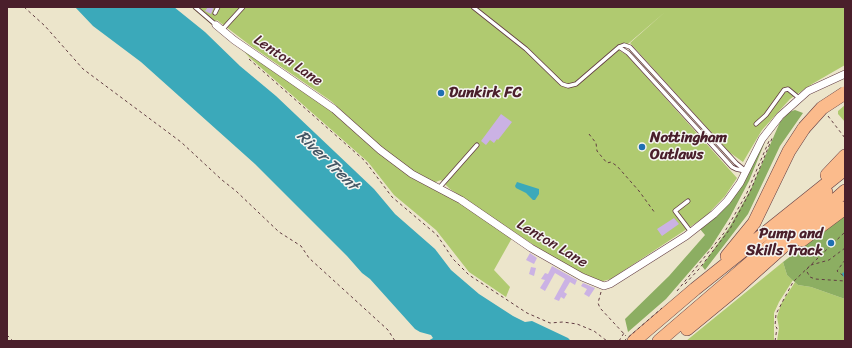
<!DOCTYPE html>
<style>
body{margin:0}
#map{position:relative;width:852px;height:348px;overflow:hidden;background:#ece5cb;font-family:Sriracha,sans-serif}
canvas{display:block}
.frame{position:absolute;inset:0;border:8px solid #4a1f2b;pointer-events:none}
</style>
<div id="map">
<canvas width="852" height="348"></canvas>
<div class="frame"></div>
</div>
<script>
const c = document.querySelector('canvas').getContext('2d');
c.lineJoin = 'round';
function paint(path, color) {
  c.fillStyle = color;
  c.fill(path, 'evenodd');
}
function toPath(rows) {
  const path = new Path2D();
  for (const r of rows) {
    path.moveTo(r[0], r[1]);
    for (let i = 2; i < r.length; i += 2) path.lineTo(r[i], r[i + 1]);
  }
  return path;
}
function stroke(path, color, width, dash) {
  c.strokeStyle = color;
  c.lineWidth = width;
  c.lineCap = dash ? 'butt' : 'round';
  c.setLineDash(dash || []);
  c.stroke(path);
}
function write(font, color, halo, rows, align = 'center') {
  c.font = font + ' Sriracha,sans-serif';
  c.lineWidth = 3;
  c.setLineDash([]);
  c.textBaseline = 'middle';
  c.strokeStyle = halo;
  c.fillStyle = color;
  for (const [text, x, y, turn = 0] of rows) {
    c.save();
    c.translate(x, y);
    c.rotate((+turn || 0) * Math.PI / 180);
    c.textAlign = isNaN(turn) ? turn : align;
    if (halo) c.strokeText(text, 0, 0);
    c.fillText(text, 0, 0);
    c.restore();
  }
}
const green = toPath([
 [191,7,845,7,845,65,812,84,790,99,762,130,743,162,729,152,630,43,665,12,629,43,620,51,627,55,737,178,725,196,705,217,611,279,599,282,552,257,517,234,450,189,441,180,433,183,422,178,389,154,331,101,251,46,217,20,212,25],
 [238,45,334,112,412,178,455,200,512,238,494,270,510,287,506,297,469,272,436,230,394,195,368,162,250,58],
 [845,105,845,122,838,114,838,111],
 [783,262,787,275,793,280,779,302,774,313,774,341,686,341],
 [795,282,798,285,811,287,845,299,845,341,777,341,779,328,777,317,781,304]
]);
const forest = toPath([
 [795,110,803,113,780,146,748,214,705,270,702,266,729,228,751,189,780,122,789,112],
 [769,132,749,181,730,217,711,247,666,299,628,332,625,319,669,276,705,235,700,229,720,212],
 [845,215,845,299,811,287,798,285,787,275,783,262]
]);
const water = toPath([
 [75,7,174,7,205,32,240,66,276,96,374,189,395,214,435,249,451,270,479,294,513,316,525,322,532,321,568,338,571,341,428,341,433,338,431,335,420,332,415,329,370,279,362,273,347,256,255,164,141,62,93,26],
 [517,182,539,189,539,194,535,200,533,200,526,193,516,188,515,186]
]);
const stream = toPath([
 [845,273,843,274,845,277]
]);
const building = toPath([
 [208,7,214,7,211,14,205,11],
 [501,114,512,122,498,140,497,139,494,143,490,140,486,145,481,141],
 [674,218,679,224,662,236,657,229],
 [530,253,537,258,534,264,526,260],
 [552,266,577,280,575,285,570,282,564,292,567,294,564,299,561,297,559,301,554,299,565,279,555,273,545,291,540,288,545,280,541,279,545,273,548,274],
 [531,267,536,268,534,276,529,274],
 [583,283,595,288,589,297,584,294,587,289,581,286]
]);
const path = toPath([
 [24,7,45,26,83,69,181,142,222,180,236,191,279,232,301,246,309,258,388,330,395,341],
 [249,59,365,161,392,197,437,235,453,259,469,275,527,313,550,323,563,322,577,324,594,331,607,341],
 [828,116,845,138],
 [589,134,596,143,597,151,607,163,611,162,617,166,639,191,655,213],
 [845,248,829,260,811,265,806,270,810,277,815,279,845,281],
 [845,260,837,271,845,277],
 [685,284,699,269,730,229,750,192,773,136],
 [677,291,724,233,746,195,769,141],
 [601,292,598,303,600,308,626,336],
 [7,335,13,341],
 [619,341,624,333],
 [775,341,777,328,775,326,776,314,793,282,845,232]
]);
const lane = toPath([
 [195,7,216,25],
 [473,7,526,49,562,84,568,86,576,84,619,47,624,45,630,47,736,163,746,171],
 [215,13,218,7],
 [222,30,243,7],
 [619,47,628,53,732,167,736,169,745,171],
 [756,124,766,115,784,90,788,89,799,98],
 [439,188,477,145],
 [688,201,675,211,691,232]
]);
const street = toPath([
 [216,25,234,40,334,109,380,150,412,174,461,200,531,248,582,277,604,286,610,284,686,236,714,214,727,201,740,183,762,139,780,116,808,91,845,74]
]);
const highway = toPath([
 [827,175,845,156],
 [802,240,845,208],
 [727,256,754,223,789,151,804,128],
 [687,329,738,287,845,191],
 [634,341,695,289,845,169],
 [659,341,800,220,826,192]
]);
const pathBridge = toPath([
 [624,341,662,308]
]);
const highwayBridge = toPath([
 [804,128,822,108,845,93]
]);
const markers = [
 [441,93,4,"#1f6fb2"],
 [642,147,4,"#1f6fb2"],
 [831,243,4,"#1f6fb2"]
];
const streetNames = [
 ["Lenton Lane",288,61,34],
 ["Lenton Lane",552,244,31]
];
const poiNames = [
 ["Dunkirk FC",449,93],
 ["Nottingham",650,138],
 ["Outlaws",650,155],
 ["Pump and",823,234,"right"],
 ["Skills Track",823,251,"right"]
];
const waterNames = [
 ["River Trent",327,161,44]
];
paint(green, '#b0ca70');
paint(forest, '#8cae62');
paint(water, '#3ba9ba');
stroke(stream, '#3ba9ba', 2);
paint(building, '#cbb2e4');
stroke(lane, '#623d43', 5);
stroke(street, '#623d43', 8);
stroke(highway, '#623d43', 14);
stroke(path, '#623d43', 1, [3, 3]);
stroke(lane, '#fff', 3.5);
stroke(street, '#fff', 7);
stroke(highway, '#fbbb8c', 13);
stroke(highwayBridge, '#623d43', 14, []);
stroke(pathBridge, '#623d43', 1, [3, 3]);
stroke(highwayBridge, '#fbbb8c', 13);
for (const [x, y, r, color] of markers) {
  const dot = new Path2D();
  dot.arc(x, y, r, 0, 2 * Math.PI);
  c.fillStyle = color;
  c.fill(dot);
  stroke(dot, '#f6f6f2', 1.5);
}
write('15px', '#4a1f2b', '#f6f6f2', streetNames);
write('bold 15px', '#4a1f2b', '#f6f6f2', poiNames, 'left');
write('italic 16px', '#445664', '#f6f6f2', waterNames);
</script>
